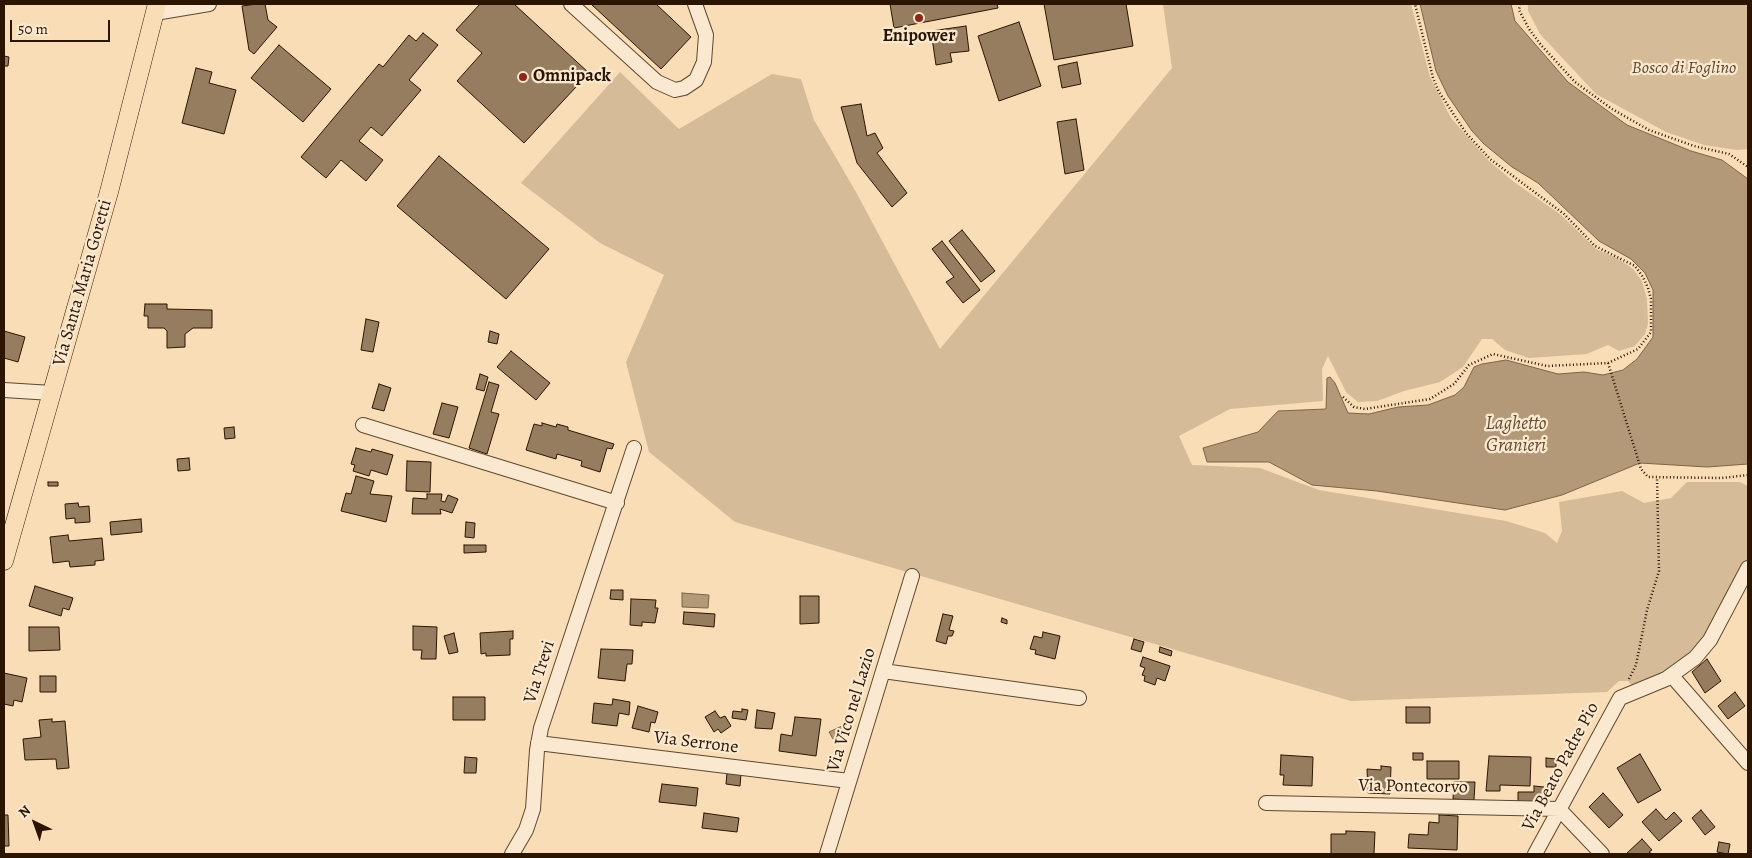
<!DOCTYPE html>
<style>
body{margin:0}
#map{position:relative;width:1752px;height:858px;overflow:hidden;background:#f8ddb6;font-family:Alegreya,serif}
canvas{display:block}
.frame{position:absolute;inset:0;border:5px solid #2c1500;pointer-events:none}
.north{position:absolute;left:10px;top:798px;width:50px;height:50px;-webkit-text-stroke:4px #fae9d0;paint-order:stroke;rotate:318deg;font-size:14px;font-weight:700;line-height:20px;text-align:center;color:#2c1500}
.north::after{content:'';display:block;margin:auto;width:18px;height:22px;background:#2c1500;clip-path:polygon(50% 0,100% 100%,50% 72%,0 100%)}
.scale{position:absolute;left:10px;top:20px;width:100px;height:22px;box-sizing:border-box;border:2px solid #2c1500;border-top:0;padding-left:6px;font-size:15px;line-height:18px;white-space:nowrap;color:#2c1500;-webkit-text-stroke:4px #fae9d0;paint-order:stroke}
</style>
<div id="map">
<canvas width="1752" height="858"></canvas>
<div class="frame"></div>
<div class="north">N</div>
<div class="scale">50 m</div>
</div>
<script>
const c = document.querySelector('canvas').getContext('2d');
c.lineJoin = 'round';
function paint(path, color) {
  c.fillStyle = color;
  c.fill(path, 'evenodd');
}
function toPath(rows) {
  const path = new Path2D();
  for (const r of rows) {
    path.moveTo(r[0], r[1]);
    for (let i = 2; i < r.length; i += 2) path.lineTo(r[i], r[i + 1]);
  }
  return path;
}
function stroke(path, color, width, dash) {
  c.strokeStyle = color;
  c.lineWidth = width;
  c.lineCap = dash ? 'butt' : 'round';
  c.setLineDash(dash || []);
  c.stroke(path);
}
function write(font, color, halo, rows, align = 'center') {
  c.font = font + ' Alegreya,serif';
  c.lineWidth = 4.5;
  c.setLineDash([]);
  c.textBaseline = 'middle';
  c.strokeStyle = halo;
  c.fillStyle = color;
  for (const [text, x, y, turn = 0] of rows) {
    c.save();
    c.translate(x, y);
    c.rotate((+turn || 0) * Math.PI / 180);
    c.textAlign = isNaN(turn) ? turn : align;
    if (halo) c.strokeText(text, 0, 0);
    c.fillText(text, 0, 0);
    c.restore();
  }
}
const green = toPath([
 [1163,4,1411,4,1430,77,1451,118,1489,161,1514,182,1561,215,1596,249,1619,259,1633,269,1642,281,1647,299,1648,324,1645,334,1635,346,1619,351,1608,345,1587,354,1529,358,1505,350,1492,339,1482,339,1463,367,1440,382,1404,391,1377,401,1358,402,1346,392,1328,356,1322,369,1323,401,1230,409,1179,436,1192,465,1260,468,1319,490,1506,521,1545,533,1557,543,1562,531,1559,502,1622,491,1644,503,1671,498,1687,482,1740,482,1748,486,1748,565,1689,664,1634,688,1628,681,1619,681,1607,692,1351,701,735,522,649,452,626,362,664,275,600,243,521,183,620,72,679,129,772,74,801,79,814,120,856,192,940,349,1172,68],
 [1528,4,1748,4,1748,149,1737,150,1704,145,1666,132,1596,94,1540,34,1528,11]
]);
const water = toPath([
 [1420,4,1511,4,1515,21,1568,82,1627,125,1691,151,1722,160,1748,179,1748,464,1707,467,1640,463,1562,495,1505,510,1377,491,1312,485,1269,462,1207,462,1203,448,1258,432,1278,411,1326,409,1327,378,1330,377,1335,383,1348,413,1369,414,1398,407,1428,405,1455,395,1464,387,1474,367,1482,364,1506,360,1558,374,1584,372,1603,375,1623,370,1637,359,1653,337,1653,290,1645,273,1631,259,1599,241,1538,183,1512,167,1484,144,1472,131,1448,96,1436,71,1420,4],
 [682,593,709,595,708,608,682,607,682,593],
 [844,725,847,732,833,739,829,732,844,725]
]);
const building = toPath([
 [257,4,265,4,268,20,277,27,254,54,249,50,242,6,257,4],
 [480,4,514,4,589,73,524,143,457,81,482,53,456,30,480,4],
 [591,4,656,4,691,37,661,69,591,4],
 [890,4,997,4,998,8,894,28,890,4],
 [1044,4,1126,4,1133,46,1054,60,1044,4],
 [1019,22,1041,86,999,101,978,36,1019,22],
 [966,26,969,51,950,53,952,62,936,65,931,31,966,26],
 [423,33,438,45,409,80,421,90,382,136,371,127,359,141,383,160,366,181,341,160,326,178,301,157,379,64,383,67,409,35,416,41,423,33],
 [279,45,331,89,303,122,251,78,279,45],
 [4,56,9,57,8,66,4,66,4,56],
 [1077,62,1081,84,1062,88,1058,66,1077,62],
 [196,68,212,72,209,83,236,90,224,134,182,123,196,68],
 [861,104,867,136,875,133,883,148,877,153,907,193,892,207,857,163,841,107,861,104],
 [1076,119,1084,170,1065,174,1057,122,1076,119],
 [439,156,549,249,506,299,397,206,439,156],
 [962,230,995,271,981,282,949,241,962,230],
 [942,241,980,290,963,303,946,282,954,277,932,249,942,241],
 [145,304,167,304,167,309,212,310,212,328,193,328,185,334,185,347,167,348,167,331,164,328,148,328,148,316,144,316,145,304],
 [366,319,379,322,373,352,361,350,366,319],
 [4,331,25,337,18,362,4,358,4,331],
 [490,331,499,334,497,344,488,342,490,331],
 [511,351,550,383,536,400,497,367,511,351],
 [480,374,488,377,484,391,476,389,480,374],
 [489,382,499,385,491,412,499,414,487,454,469,448,489,382],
 [379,384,391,388,384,411,372,408,379,384],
 [442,403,458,407,449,438,433,434,442,403],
 [542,423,556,427,557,424,568,427,568,430,614,444,612,449,607,448,600,472,581,466,582,461,557,454,556,459,526,450,534,424,542,426,542,423],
 [234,427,235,438,225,439,224,428,234,427],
 [356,448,371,452,372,449,393,455,387,475,371,470,369,476,353,471,355,465,351,464,356,448],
 [189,458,190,470,178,471,177,459,189,458],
 [407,461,431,462,430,492,406,491,407,461],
 [356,476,374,481,370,494,392,496,386,522,341,511,346,493,351,494,356,476],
 [48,482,58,482,58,486,48,486,48,482],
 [427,494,442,494,441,501,445,502,448,495,458,499,452,513,440,509,441,514,412,514,413,498,427,499,427,494],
 [78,503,79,507,89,506,90,522,75,523,75,518,66,519,65,504,78,503],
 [141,519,142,532,111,535,110,522,141,519],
 [466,522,475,523,474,538,465,537,466,522],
 [68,535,69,541,102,538,104,560,95,561,95,565,70,567,69,561,53,563,50,537,68,535],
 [464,545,486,545,486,552,464,553,464,545],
 [35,586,73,598,69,610,63,608,61,616,29,606,35,586],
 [611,590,623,590,623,600,610,599,611,590],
 [800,596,819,596,819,623,800,624,800,596],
 [631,599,656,600,655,608,658,608,655,623,642,622,642,626,630,625,631,599],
 [684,612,715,614,714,627,683,624,684,612],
 [943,614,953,616,949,630,954,631,952,636,948,636,946,644,936,641,943,614],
 [1002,618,1007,620,1007,624,1001,622,1002,618],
 [413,626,437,627,436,659,421,659,422,650,413,650,413,626],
 [29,627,59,627,60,650,29,651,29,627],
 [513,631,513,639,510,639,510,655,486,656,486,653,481,654,480,633,513,631],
 [1043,632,1060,636,1055,659,1035,654,1036,650,1030,649,1034,636,1042,638,1043,632],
 [454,633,458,652,449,654,444,636,454,633],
 [1134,639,1144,642,1141,652,1131,649,1134,639],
 [1160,647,1172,651,1171,656,1159,652,1160,647],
 [601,649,633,650,632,664,627,664,625,681,598,678,601,649],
 [1143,657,1170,666,1165,681,1157,678,1155,685,1144,681,1145,676,1142,675,1145,668,1140,666,1143,657],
 [1707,659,1721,681,1705,693,1692,672,1707,659],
 [4,673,27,678,22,702,14,700,13,706,4,704,4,673],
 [40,676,56,676,56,692,40,692,40,676],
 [1735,692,1745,706,1728,719,1718,706,1735,692],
 [453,697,485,697,485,720,453,720,453,697],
 [613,699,630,702,629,715,619,713,617,726,592,723,594,703,612,705,613,699],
 [638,706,658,712,655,723,651,722,649,732,632,728,638,706],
 [1406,707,1430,707,1430,723,1406,723,1406,707],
 [742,709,748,710,746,720,732,718,733,711,742,712,742,709],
 [757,710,775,713,772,729,755,728,757,710],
 [715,711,720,718,725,716,731,726,721,733,718,729,714,732,705,717,715,711],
 [795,717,821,719,816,756,779,751,781,734,792,736,795,717],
 [52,719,52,722,65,721,69,768,57,769,56,759,25,760,23,739,41,737,39,720,52,719],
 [1413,753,1423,753,1423,760,1413,760,1413,753],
 [1640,754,1661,790,1638,803,1617,768,1640,754],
 [1281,755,1313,757,1312,786,1283,785,1284,775,1280,775,1281,755],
 [1489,756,1531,757,1530,786,1500,785,1500,791,1486,791,1489,756],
 [465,757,477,758,476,773,464,773,465,757],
 [1546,758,1556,759,1556,767,1546,767,1546,758],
 [1427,761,1459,761,1459,779,1427,779,1427,761],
 [1381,766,1391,767,1390,794,1368,793,1367,769,1381,770,1381,766],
 [727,772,741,774,740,786,726,784,727,772],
 [1454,782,1475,782,1474,800,1453,799,1454,782],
 [662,784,698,788,696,806,659,802,662,784],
 [1534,786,1544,787,1543,803,1518,803,1518,792,1534,792,1534,786],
 [1603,793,1623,815,1609,828,1589,807,1603,793],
 [1656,809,1666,820,1674,812,1682,821,1659,841,1642,822,1656,809],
 [1701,810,1715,827,1705,835,1692,818,1701,810],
 [704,813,739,818,737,832,702,828,704,813],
 [4,815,8,815,9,846,4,846,4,815],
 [1439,815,1458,816,1457,850,1408,848,1409,834,1428,835,1429,822,1439,823,1439,815],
 [1346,831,1375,832,1374,854,1331,854,1331,834,1346,834,1346,831],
 [1642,839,1652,850,1649,852,1652,854,1626,854,1642,839],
 [1719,842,1730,844,1728,854,1717,852,1719,842]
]);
const path = toPath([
 [1520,4,1519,10,1529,29,1541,45,1575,82,1612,109,1649,130,1694,146,1729,154,1748,167],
 [1608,363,1641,469,1648,477,1722,478,1748,475],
 [1343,397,1354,407,1365,409,1430,399,1454,384,1469,365,1493,354,1547,366,1608,363,1638,349,1651,332,1651,299,1648,288,1643,277,1635,266,1595,246,1564,214,1490,159,1466,133,1439,92,1433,78,1415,4],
 [1629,679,1636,665,1647,610,1659,571,1657,477]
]);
const minor = toPath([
 [571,4,657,82,675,90,684,88,696,80,704,62,706,35,695,4],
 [155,13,209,4],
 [4,390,52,393],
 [363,425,617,503],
 [883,671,1079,698],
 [1672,676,1748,763],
 [538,743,849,781],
 [1266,803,1559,809,1602,854],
 [512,854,526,830,533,809,537,750,541,728,634,448],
 [827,854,912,576],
 [1535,854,1620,698,1666,679,1695,658,1710,640,1748,568]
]);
const major = toPath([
 [4,561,109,192,157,4]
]);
const markers = [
 [919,18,5,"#8f2418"],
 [523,77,5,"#8f2418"]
];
const poiNames = [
 ["Enipower",919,37],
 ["Omnipack",533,77,"left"]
];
const parkNames = [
 ["Bosco di Foglino",1684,69]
];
const streetNames = [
 ["Via Santa Maria Goretti",83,283,-74],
 ["Via Trevi",540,672,-72],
 ["Via Vico nel Lazio",852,710,-73],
 ["Via Serrone",696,743,7],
 ["Via Beato Padre Pio",1561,767,-62],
 ["Via Pontecorvo",1413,787,1]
];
const waterNames = [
 ["Laghetto",1516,424],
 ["Granieri",1516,446]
];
paint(green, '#d5bb97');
paint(water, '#b39978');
stroke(water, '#7d6448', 1);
paint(building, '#967d5f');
stroke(building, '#2c1500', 1);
stroke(minor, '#5f472e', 16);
stroke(major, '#2c1500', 19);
stroke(path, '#2c1500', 2.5, [1, 2.5]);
stroke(minor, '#fae9d0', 14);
stroke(major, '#f8ddb6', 18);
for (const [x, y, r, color] of markers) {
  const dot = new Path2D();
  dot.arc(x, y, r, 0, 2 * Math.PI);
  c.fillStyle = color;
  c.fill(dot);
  stroke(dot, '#fae9d0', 2);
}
write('bold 18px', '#2c1500', '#fae9d0', poiNames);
write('italic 18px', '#5f472d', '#fae9d0', parkNames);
write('18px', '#2c1500', '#fae9d0', streetNames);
write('italic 19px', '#624a30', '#fae9d0', waterNames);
</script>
